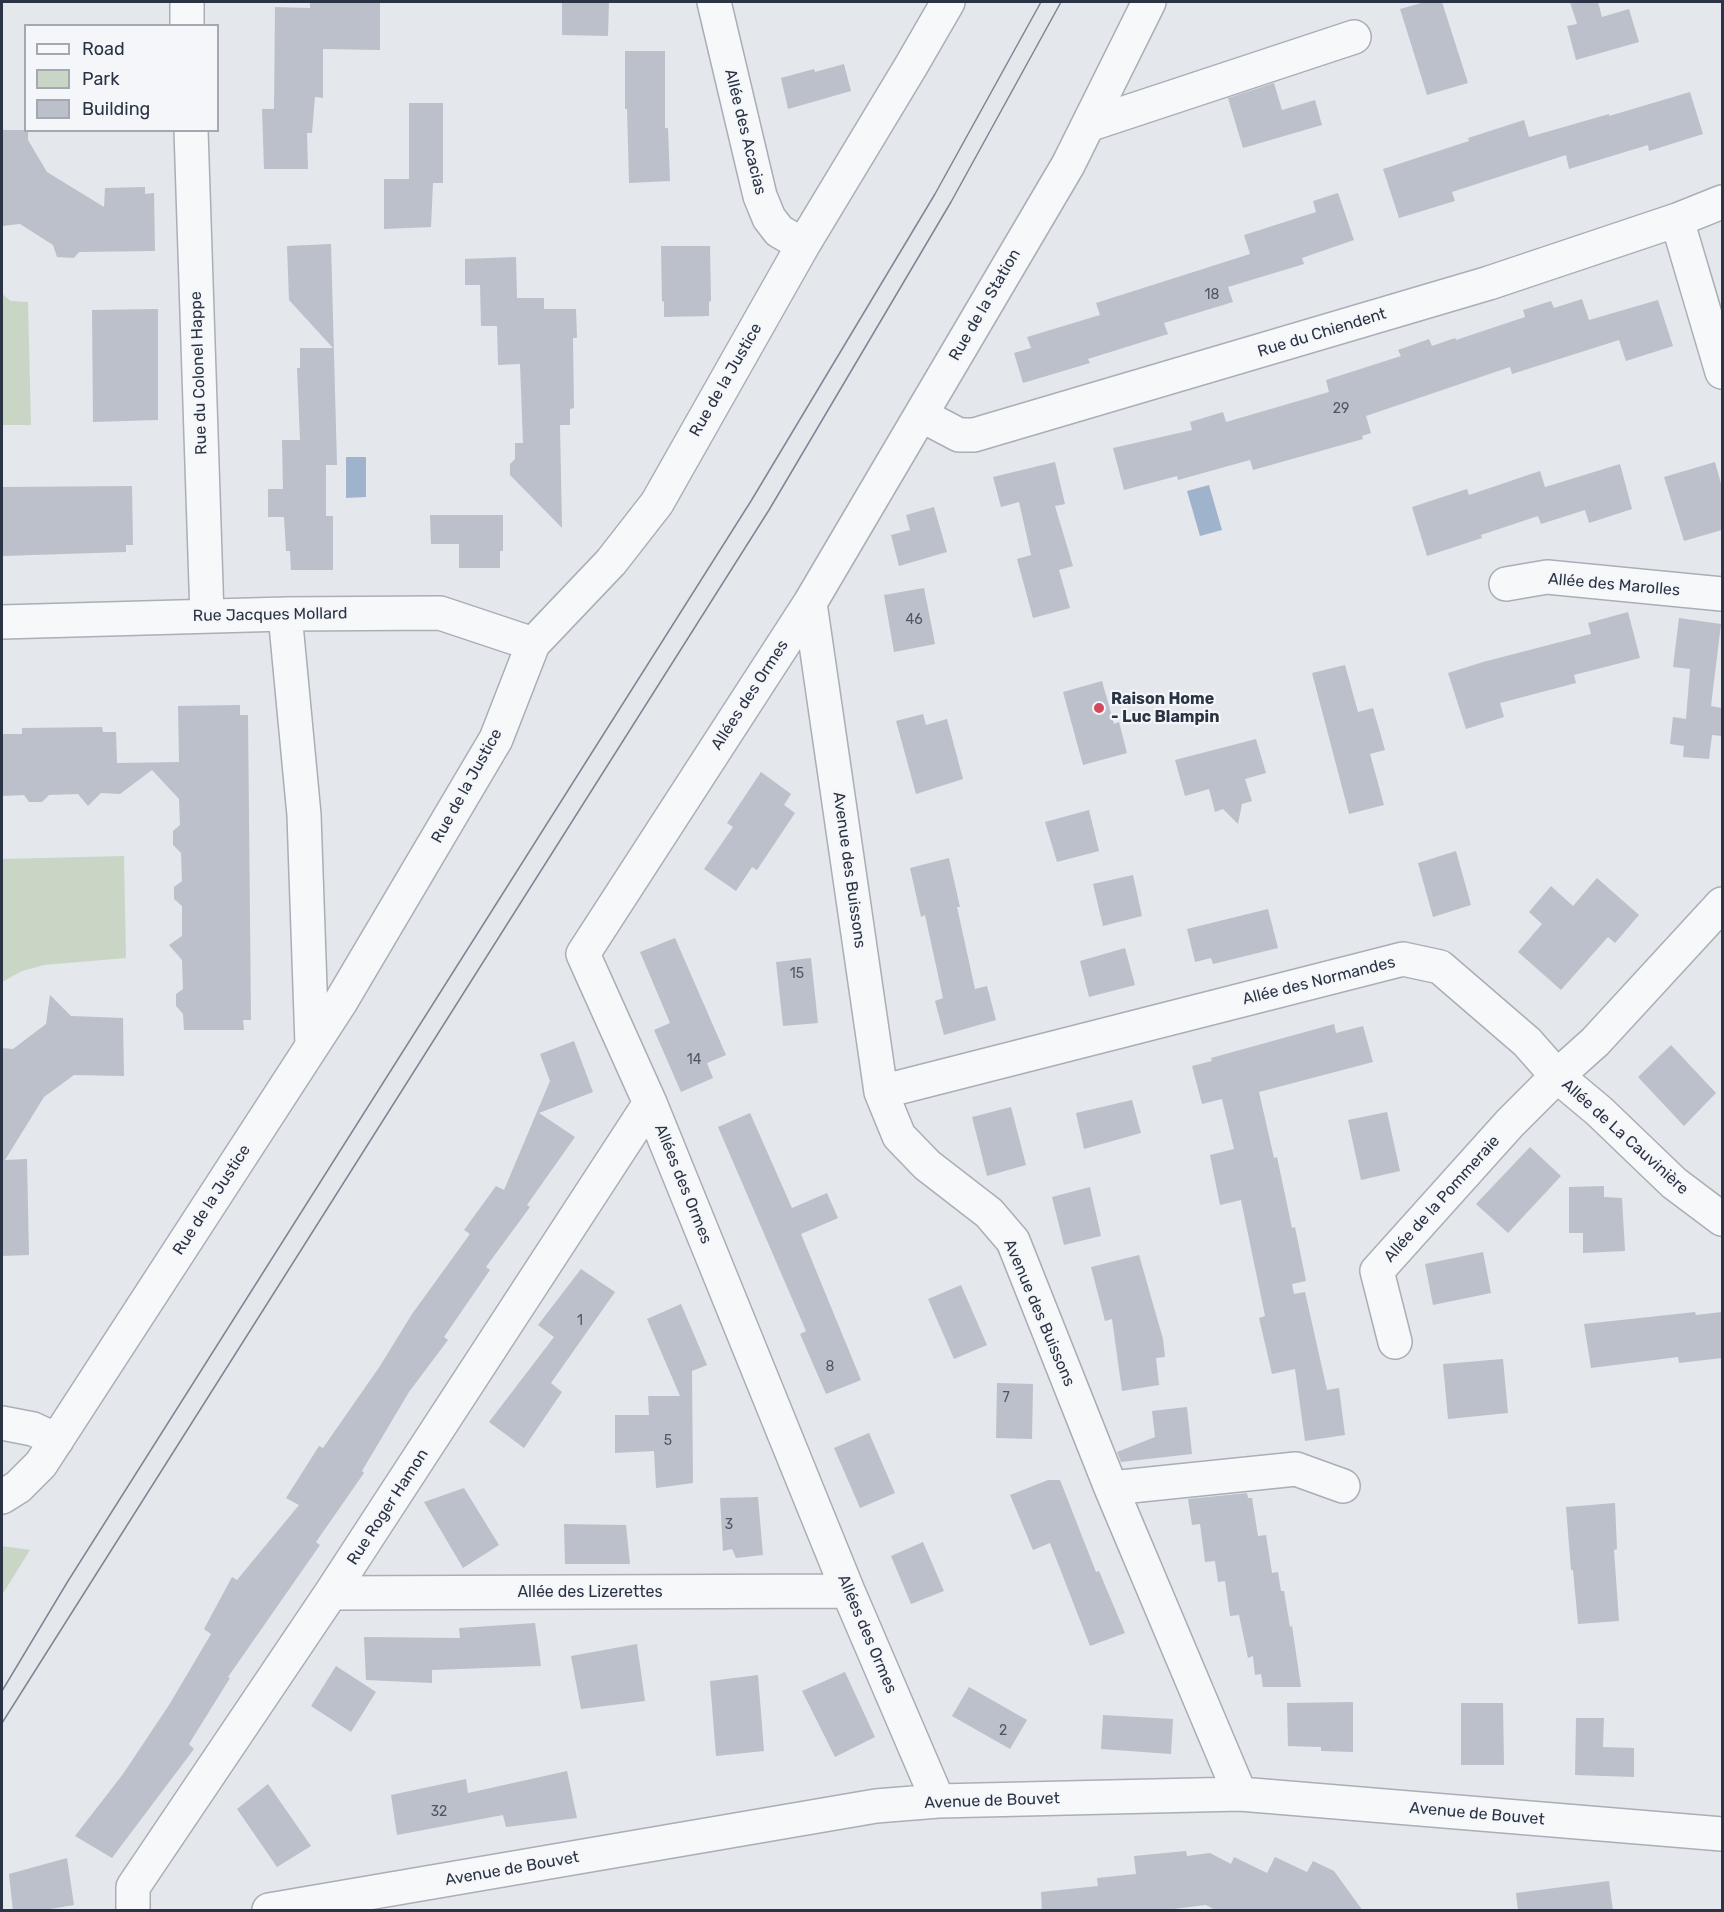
<!DOCTYPE html>
<meta charset="utf-8">
<style>
body{margin:0}
#map{position:relative;width:1724px;height:1912px;overflow:hidden;background:#e4e7ec;font-family:Rubik,sans-serif}
canvas{display:block}
.frame{position:absolute;inset:0;border:3px solid #2b3445;pointer-events:none}
.legend{position:absolute;left:24px;top:24px;width:195px;height:108px;box-sizing:border-box;background:#f4f6f9;border:2px solid #a4a8b1;margin:0;padding:8px 10px;list-style:none;font-size:18px;color:#2b3445}
.legend li{display:flex;align-items:center;gap:12px;height:30px}
.legend b{width:30px;border:2px solid #a4a8b1}
</style>
<div id="map">
<canvas width="1724" height="1912"></canvas>
<div class="frame"></div>
<ul class="legend">
<li><b style="height:8px;background:#f7f8fa"></b>Road</li>
<li><b style="height:16px;background:#c9d6c5"></b>Park</li>
<li><b style="height:16px;background:#bbc0ca"></b>Building</li>
</ul>
</div>
<script>
const c = document.querySelector('canvas').getContext('2d');
c.lineJoin = 'round';
function paint(path, color) {
  c.fillStyle = color;
  c.fill(path, 'evenodd');
}
function toPath(rows) {
  const path = new Path2D();
  for (const r of rows) {
    path.moveTo(r[0], r[1]);
    for (let i = 2; i < r.length; i += 2) path.lineTo(r[i], r[i + 1]);
  }
  return path;
}
function stroke(path, color, width, dash) {
  c.strokeStyle = color;
  c.lineWidth = width;
  c.lineCap = dash ? 'butt' : 'round';
  c.setLineDash(dash || []);
  c.stroke(path);
}
function write(font, color, halo, rows, align = 'center') {
  c.font = font + ' Rubik,sans-serif';
  c.lineWidth = 4.5;
  c.setLineDash([]);
  c.textBaseline = 'middle';
  c.strokeStyle = halo;
  c.fillStyle = color;
  for (const [text, x, y, turn = 0] of rows) {
    c.save();
    c.translate(x, y);
    c.rotate((+turn || 0) * Math.PI / 180);
    c.textAlign = isNaN(turn) ? turn : align;
    if (halo) c.strokeText(text, 0, 0);
    c.fillText(text, 0, 0);
    c.restore();
  }
}
const green = toPath([
 [2,294,11,301,28,302,31,425,2,425],
 [124,856,126,958,44,965,22,971,2,982,2,859],
 [2,1546,30,1550,2,1595]
]);
const water = toPath([
 [346,457,366,457,366,497,346,498],
 [1209,485,1222,530,1200,536,1187,491]
]);
const building = toPath([
 [310,2,380,2,380,50,323,49,323,98,315,97,312,133,307,133,308,169,264,169,262,109,274,109,275,7,310,8],
 [562,2,609,2,608,36,562,35],
 [1425,2,1442,2,1468,83,1427,95,1400,9],
 [1570,2,1598,2,1602,17,1629,9,1639,42,1576,60,1567,26,1577,24],
 [625,51,665,51,665,128,668,128,670,181,629,183,627,109,625,109],
 [844,64,851,91,788,109,781,78,814,69,815,72],
 [1274,83,1282,110,1315,100,1322,125,1243,148,1228,98],
 [1690,92,1703,134,1649,151,1648,145,1569,169,1566,155,1452,192,1455,201,1399,218,1383,169,1469,141,1468,138,1524,120,1529,137,1609,114,1609,116],
 [409,103,443,103,443,183,433,183,431,227,384,229,384,179,409,179],
 [2,130,28,130,28,140,47,172,104,207,105,188,145,187,145,194,154,193,155,251,79,252,74,258,57,257,53,245,20,224,2,226],
 [1338,193,1354,240,1302,258,1304,264,1228,287,1233,302,1164,323,1168,334,1088,359,1090,363,1023,383,1014,353,1031,348,1027,337,1100,315,1096,303,1250,254,1244,235,1316,212,1313,201],
 [331,244,337,465,326,465,326,516,333,516,333,570,291,570,290,551,286,551,284,517,268,517,268,489,283,489,282,440,300,440,297,368,300,368,300,348,333,348,289,300,287,246],
 [661,246,710,246,711,301,709,302,709,316,664,317,664,302,662,301],
 [516,257,517,298,544,298,544,309,576,309,577,338,573,338,574,408,570,409,570,425,560,425,562,528,510,475,510,464,515,459,515,443,523,443,520,364,498,365,497,326,481,326,480,285,465,285,465,259],
 [1582,299,1589,320,1658,300,1673,346,1626,361,1619,340,1512,374,1510,367,1366,416,1371,433,1362,436,1363,439,1253,470,1250,460,1178,480,1177,476,1124,490,1113,448,1192,430,1190,422,1223,412,1226,422,1329,392,1326,380,1401,356,1398,350,1429,339,1432,346,1455,338,1456,340,1525,317,1523,310,1551,301,1554,308],
 [158,309,158,420,93,422,92,310],
 [1055,462,1065,504,1055,506,1073,566,1059,570,1070,608,1033,618,1017,559,1031,555,1019,502,1001,507,993,477],
 [1715,462,1722,487,1722,530,1684,541,1664,477],
 [1620,464,1632,509,1589,523,1585,510,1541,524,1538,516,1481,535,1482,538,1427,556,1412,507,1467,489,1469,495,1540,471,1545,487],
 [132,486,133,545,126,545,126,552,2,556,2,487],
 [934,507,947,552,899,566,891,535,910,530,906,515],
 [430,515,503,515,503,551,500,551,500,568,459,568,459,544,431,544],
 [924,588,935,644,894,652,884,595],
 [1628,612,1640,658,1574,675,1576,683,1500,703,1504,717,1466,729,1448,673,1483,662,1591,634,1588,623],
 [1679,618,1721,624,1711,706,1722,708,1722,736,1712,735,1709,759,1683,757,1684,746,1670,744,1673,717,1686,719,1690,669,1673,667],
 [1345,665,1358,712,1373,708,1385,750,1370,754,1384,805,1349,814,1312,673],
 [1102,681,1114,724,1119,722,1127,753,1083,765,1063,692],
 [240,705,240,715,248,715,251,1020,243,1020,244,1030,184,1030,183,1014,176,1006,176,994,183,989,182,960,169,945,182,936,182,906,174,899,174,887,182,881,181,853,173,845,173,831,180,825,179,799,152,770,120,794,101,793,88,806,78,794,49,795,42,802,29,802,24,795,2,796,2,734,22,734,22,728,102,727,103,732,116,732,117,763,179,762,178,706],
 [923,714,926,725,947,719,963,779,916,794,896,721],
 [1256,739,1266,773,1245,779,1252,801,1242,804,1238,824,1223,809,1215,812,1209,789,1185,796,1175,760],
 [761,772,791,794,784,805,795,813,757,870,752,867,736,891,704,869,733,827,727,823],
 [1089,810,1099,851,1057,862,1045,822],
 [1456,851,1471,905,1433,917,1418,863],
 [949,858,960,907,957,907,975,989,987,986,996,1020,944,1035,935,1001,943,998,925,915,921,917,910,868],
 [1133,875,1142,916,1103,926,1093,884],
 [1597,878,1639,915,1615,943,1608,937,1561,990,1518,952,1542,924,1529,912,1551,886,1573,906],
 [1268,909,1278,948,1213,964,1211,958,1195,962,1187,929],
 [675,938,726,1055,707,1063,713,1078,681,1092,654,1030,670,1023,640,952],
 [1125,948,1135,985,1089,997,1080,961],
 [811,958,818,1023,783,1026,776,962],
 [50,995,71,1016,123,1018,124,1076,74,1075,44,1097,5,1160,27,1159,29,1255,2,1256,2,1048,13,1049,46,1024],
 [1334,1024,1336,1033,1363,1026,1373,1062,1259,1092,1274,1158,1277,1157,1292,1228,1295,1227,1306,1281,1292,1284,1294,1294,1305,1292,1327,1390,1339,1388,1345,1435,1305,1441,1295,1369,1272,1374,1259,1318,1265,1316,1241,1200,1220,1205,1210,1155,1234,1149,1222,1099,1202,1104,1192,1066,1212,1061,1211,1058],
 [574,1041,593,1092,539,1113,575,1137,527,1205,530,1207,486,1267,490,1270,444,1337,448,1340,409,1392,362,1471,364,1473,316,1542,320,1545,228,1677,230,1678,189,1744,194,1749,112,1858,75,1836,123,1774,169,1705,211,1634,204,1629,232,1577,237,1580,299,1505,286,1498,319,1446,323,1448,380,1366,412,1314,470,1234,464,1230,496,1186,504,1190,550,1081,540,1054],
 [1671,1045,1716,1093,1684,1126,1638,1077],
 [1132,1100,1141,1133,1084,1149,1076,1113],
 [1011,1107,1026,1165,987,1176,972,1117],
 [1387,1112,1400,1171,1361,1180,1348,1120],
 [750,1113,792,1208,827,1193,838,1218,801,1234,861,1380,826,1394,800,1334,806,1331,718,1127],
 [1530,1147,1561,1176,1508,1233,1476,1204],
 [1604,1186,1604,1197,1622,1198,1625,1251,1583,1253,1583,1233,1569,1233,1569,1187],
 [1090,1187,1101,1236,1064,1245,1052,1197],
 [1483,1252,1491,1293,1433,1305,1425,1264],
 [1139,1255,1163,1339,1165,1357,1156,1358,1159,1385,1122,1391,1112,1319,1105,1321,1091,1267],
 [581,1269,615,1292,551,1383,562,1392,524,1448,489,1422,554,1337,538,1325],
 [961,1285,987,1345,954,1359,928,1299],
 [681,1304,707,1365,692,1371,693,1483,656,1488,654,1451,615,1453,615,1415,649,1415,648,1396,680,1396,647,1319],
 [1695,1312,1696,1315,1722,1312,1722,1358,1679,1363,1678,1357,1591,1368,1584,1324],
 [1503,1359,1508,1413,1448,1419,1443,1364],
 [997,1383,1033,1384,1032,1439,996,1438],
 [1187,1407,1192,1454,1121,1462,1117,1452,1155,1437,1152,1411],
 [869,1433,895,1493,860,1508,834,1448],
 [1048,1480,1060,1480,1096,1572,1099,1571,1125,1633,1090,1646,1050,1543,1033,1550,1010,1495],
 [464,1488,499,1545,463,1568,424,1502],
 [1247,1493,1248,1498,1252,1498,1258,1536,1266,1535,1272,1573,1278,1572,1281,1591,1284,1591,1290,1627,1292,1626,1301,1687,1263,1687,1261,1674,1255,1675,1253,1656,1248,1658,1239,1615,1230,1616,1225,1581,1218,1582,1215,1561,1205,1562,1200,1524,1192,1525,1188,1499],
 [758,1497,763,1555,736,1558,732,1549,723,1551,720,1498],
 [1615,1503,1617,1549,1614,1550,1619,1621,1578,1624,1573,1570,1571,1570,1566,1507],
 [564,1524,626,1525,630,1564,565,1564],
 [923,1542,944,1591,911,1604,891,1556],
 [535,1623,541,1666,432,1670,432,1683,366,1680,364,1637,460,1638,459,1628],
 [637,1644,645,1701,581,1709,571,1656],
 [336,1666,376,1692,351,1732,311,1706],
 [845,1672,875,1737,835,1757,802,1691],
 [758,1675,764,1751,716,1756,710,1681],
 [969,1687,1027,1720,1010,1749,952,1716],
 [1353,1702,1353,1752,1321,1751,1321,1747,1288,1746,1287,1703],
 [1461,1703,1503,1703,1504,1765,1461,1765],
 [1103,1715,1173,1719,1171,1754,1101,1749],
 [1576,1718,1604,1718,1603,1747,1634,1748,1634,1777,1575,1775],
 [567,1771,577,1818,506,1827,503,1815,397,1835,391,1795,466,1779,468,1793],
 [268,1784,311,1846,277,1867,237,1809],
 [1186,1851,1187,1856,1210,1853,1231,1864,1234,1857,1267,1873,1275,1857,1307,1872,1313,1861,1334,1871,1363,1911,1217,1911,1206,1905,1157,1911,1042,1911,1041,1892,1098,1886,1097,1878,1136,1874,1134,1856],
 [67,1858,74,1905,38,1911,13,1911,9,1874],
 [1609,1881,1613,1911,1518,1911,1516,1893]
]);
const minor = toPath([
 [187,2,187,26],
 [714,2,760,196,769,218,779,231,803,245],
 [1088,125,1354,37],
 [191,130,207,616],
 [1677,220,1722,372],
 [921,415,959,435,974,435,1489,283,1677,220,1722,202],
 [1506,584,1547,577,1722,594],
 [810,603,881,1092,899,1136,927,1165,989,1213,1013,1241,1111,1488,1240,1794],
 [285,614,304,815,312,1045],
 [2,622,285,614,440,613,533,644],
 [881,1092,1403,959,1440,967,1527,1042,1557,1076,1595,1042,1722,904],
 [1395,1342,1377,1271,1510,1123,1557,1076,1599,1111,1674,1183,1722,1219],
 [2,1423,33,1429,57,1440],
 [1111,1488,1296,1469,1343,1486],
 [2,1497,18,1487,41,1464,340,1003,496,739,533,644,611,562,657,503,803,245,911,66,948,2],
 [331,1593,848,1591],
 [938,1801,848,1591,650,1103,583,954,810,603,1068,165,1149,2],
 [133,1910,133,1887,331,1593,650,1103],
 [269,1910,876,1806,938,1801,1240,1794,1722,1834]
]);
const tram = toPath([
 [2,1691,68,1581,751,501,935,194,1041,2],
 [2,1723,769,510,951,202,1061,2]
]);
const markers = [
 [1099,708,6,"#d1495b"]
];
const numberNames = [
 ["18",1212,295],
 ["29",1341,409],
 ["46",914,620],
 ["15",797,974],
 ["14",694,1060],
 ["1",580,1321],
 ["8",830,1367],
 ["7",1006,1398],
 ["5",668,1441],
 ["3",729,1525],
 ["2",1003,1731],
 ["32",439,1812]
];
const streetNames = [
 ["Allée des Acacias",745,132,76],
 ["Rue de la Station",985,305,-60],
 ["Rue du Chiendent",1322,333,-17],
 ["Rue du Colonel Happe",199,373,-92],
 ["Rue de la Justice",726,380,-60],
 ["Allée des Marolles",1614,585,5],
 ["Rue Jacques Mollard",270,615,-1],
 ["Allées des Ormes",750,695,-57],
 ["Rue de la Justice",467,786,-61],
 ["Avenue des Buissons",849,870,82],
 ["Allée des Normandes",1319,981,-14],
 ["Allée de La Cauvinière",1625,1137,42],
 ["Allées des Ormes",683,1184,68],
 ["Allée de la Pommeraie",1442,1199,-48],
 ["Rue de la Justice",212,1200,-57],
 ["Avenue des Buissons",1039,1313,67],
 ["Rue Roger Hamon",388,1507,-57],
 ["Allée des Lizerettes",590,1592],
 ["Allées des Ormes",867,1634,67],
 ["Avenue de Bouvet",992,1801,-2],
 ["Avenue de Bouvet",1477,1814,5],
 ["Avenue de Bouvet",512,1869,-10]
];
const poiNames = [
 ["Raison Home",1111,699],
 ["- Luc Blampin",1111,717]
];
paint(green, '#c9d6c5');
paint(water, '#9fb4cc');
paint(building, '#bbc0ca');
stroke(minor, '#a9aeb7', 36);
stroke(minor, '#f7f8fa', 33);
stroke(tram, '#7d8696', 1.5);
for (const [x, y, r, color] of markers) {
  const dot = new Path2D();
  dot.arc(x, y, r, 0, 2 * Math.PI);
  c.fillStyle = color;
  c.fill(dot);
  stroke(dot, '#f4f6f9', 2);
}
write('14px', '#4f5766', null, numberNames);
write('16px', '#2b3445', '#f4f6f9', streetNames);
write('bold 16px', '#2b3445', '#f4f6f9', poiNames, 'left');
</script>
